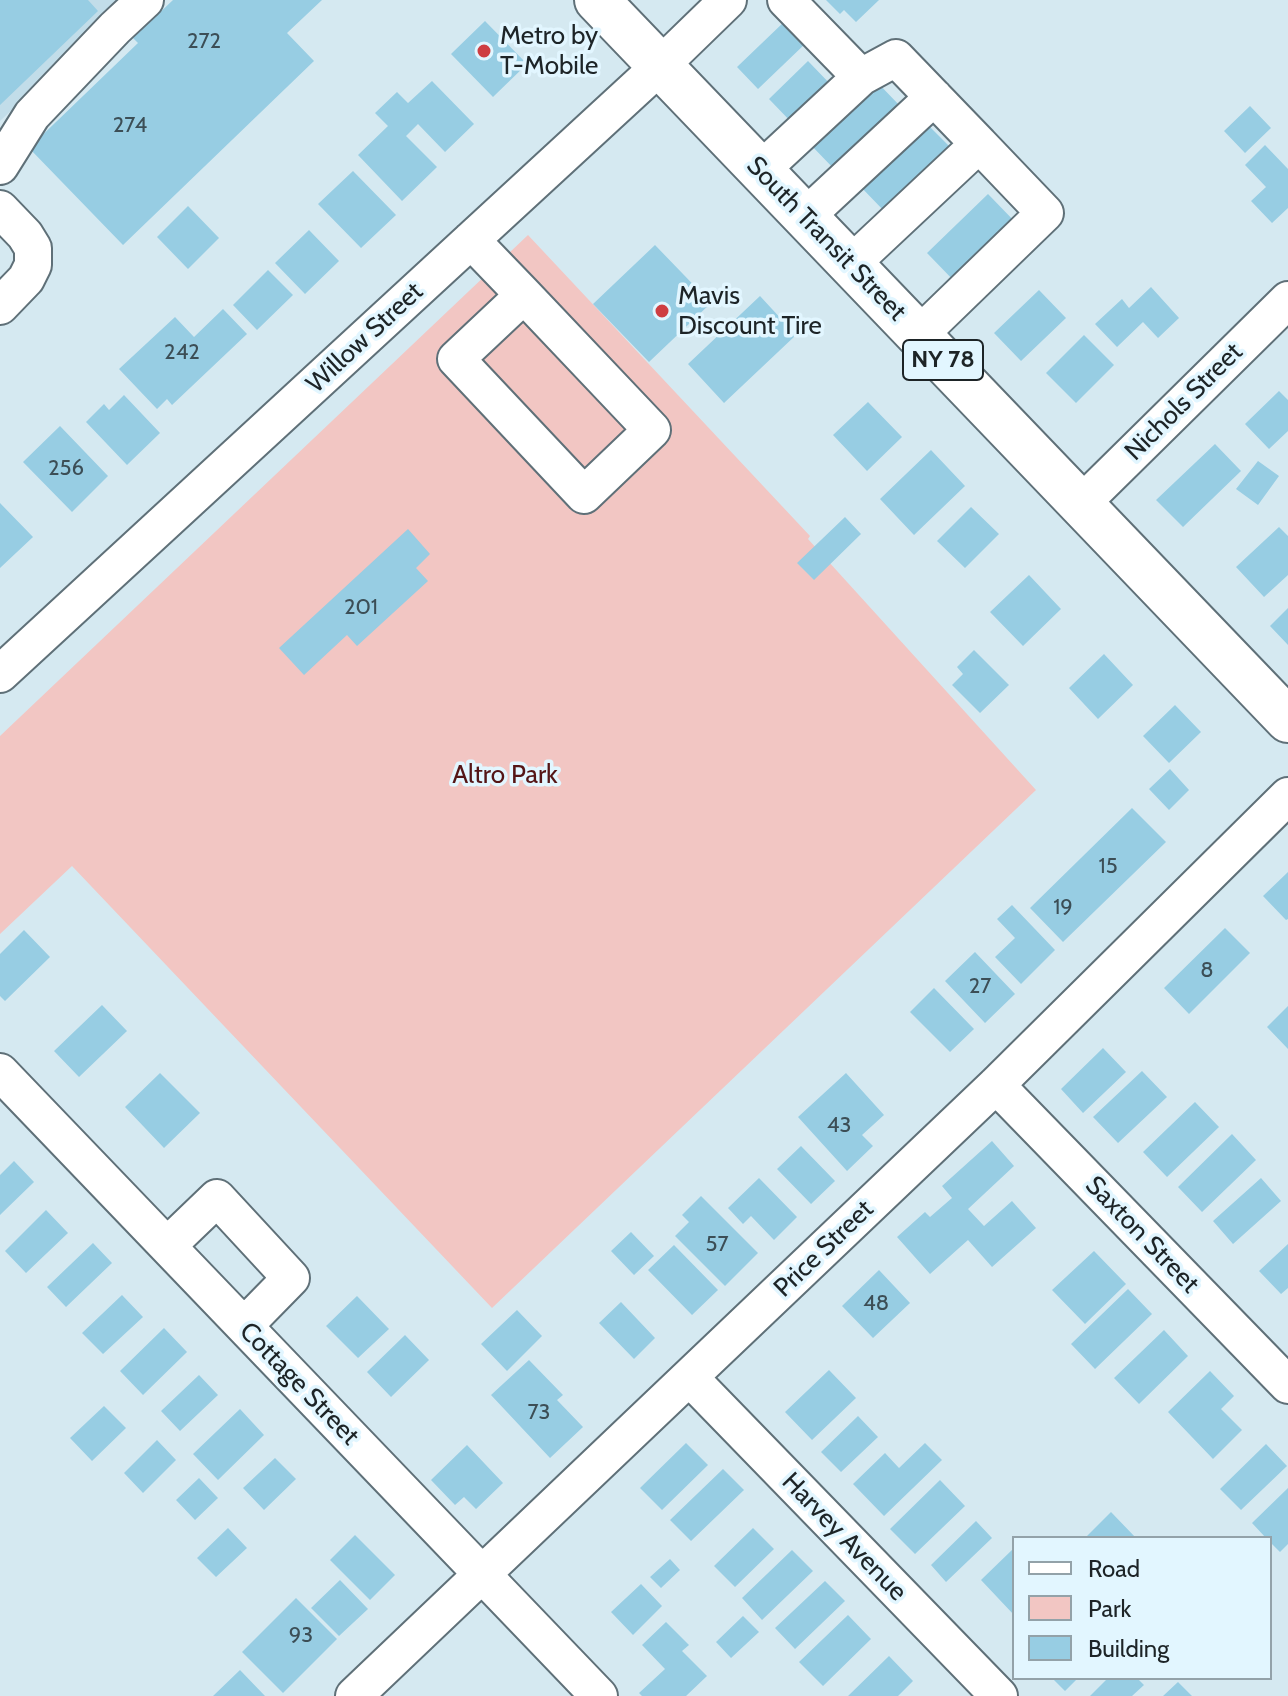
<!DOCTYPE html>
<style>
body{margin:0}
#map{position:relative;width:1288px;height:1696px;overflow:hidden;background:#d5e9f1;font-family:Cabin,sans-serif}
canvas{display:block}
.legend{position:absolute;left:1012px;top:1536px;width:260px;height:144px;box-sizing:border-box;background:#e2f6ff;border:2px solid #93a2a9;margin:0;padding:10px 14px;list-style:none;font-size:24px;color:#1d2427}
.legend li{display:flex;align-items:center;gap:16px;height:40px}
.legend b{width:40px;border:2px solid #93a2a9}
</style>
<div id="map">
<canvas width="1288" height="1696"></canvas>
<ul class="legend">
<li><b style="height:10px;background:#fff"></b>Road</li>
<li><b style="height:22px;background:#f2c6c3"></b>Park</li>
<li><b style="height:22px;background:#97cde3"></b>Building</li>
</ul>
</div>
<script>
const c = document.querySelector('canvas').getContext('2d');
c.lineJoin = 'round';
function paint(path, color) {
  c.fillStyle = color;
  c.fill(path, 'evenodd');
}
function toPath(rows) {
  const path = new Path2D();
  for (const r of rows) {
    path.moveTo(r[0], r[1]);
    for (let i = 2; i < r.length; i += 2) path.lineTo(r[i], r[i + 1]);
  }
  return path;
}
function stroke(path, color, width, dash) {
  c.strokeStyle = color;
  c.lineWidth = width;
  c.lineCap = dash ? 'butt' : 'round';
  c.setLineDash(dash || []);
  c.stroke(path);
}
function write(font, color, halo, rows, align = 'center') {
  c.font = font + ' Cabin,sans-serif';
  c.lineWidth = 7;
  c.setLineDash([]);
  c.textBaseline = 'middle';
  c.strokeStyle = halo;
  c.fillStyle = color;
  for (const [text, x, y, turn = 0] of rows) {
    c.save();
    c.translate(x, y);
    c.rotate((+turn || 0) * Math.PI / 180);
    c.textAlign = isNaN(turn) ? turn : align;
    if (halo) c.strokeText(text, 0, 0);
    c.fillText(text, 0, 0);
    c.restore();
  }
}
const built = toPath([
 [0,0,128,0,0,121]
]);
const green = toPath([
 [528,235,810,536,808,539,1036,790,492,1308,72,866,0,934,0,736]
]);
const building = toPath([
 [0,0,88,0,98,11,0,105],
 [173,0,322,0,287,33,314,61,123,245,29,148,138,43,133,38],
 [826,0,879,0,856,22,844,10,840,14],
 [485,21,527,64,493,97,451,54],
 [785,21,806,43,758,89,737,67],
 [808,61,834,88,795,126,769,99],
 [875,80,901,107,836,171,809,143],
 [432,81,474,124,445,152,418,124,406,136,437,167,402,201,358,155,388,126,375,113,397,92,408,103],
 [1250,106,1271,128,1245,153,1224,131],
 [924,121,952,149,886,213,858,184],
 [1265,145,1288,169,1288,208,1272,223,1251,201,1266,187,1245,165],
 [353,171,396,215,361,248,318,204],
 [988,194,1019,226,958,285,927,253],
 [188,206,219,238,188,269,157,237],
 [309,230,339,261,305,294,275,263],
 [655,245,711,303,649,362,593,304],
 [268,270,293,295,257,330,233,305],
 [1151,287,1179,318,1158,338,1143,322,1117,347,1095,324,1122,299,1129,308],
 [1039,290,1066,318,1021,361,994,333],
 [760,296,796,335,724,403,688,364],
 [223,309,247,334,172,405,167,399,157,409,119,369,175,317,194,337],
 [1084,335,1114,365,1076,403,1046,373],
 [1279,391,1288,400,1288,431,1269,449,1245,424],
 [124,395,160,433,127,465,86,422,104,404,109,410],
 [868,402,902,437,867,471,833,435],
 [60,426,108,476,72,512,23,462],
 [1215,444,1241,471,1183,527,1156,500],
 [931,450,965,486,914,535,880,499],
 [1258,461,1279,476,1258,505,1236,489],
 [0,503,33,537,0,568],
 [971,507,999,534,965,568,937,541],
 [845,517,861,534,814,580,797,563],
 [1279,527,1288,536,1288,575,1264,597,1236,567],
 [408,529,430,554,416,568,428,581,357,646,347,635,304,675,279,648],
 [1029,575,1061,609,1023,646,990,612],
 [1288,608,1288,645,1270,626],
 [974,650,1009,685,980,713,952,685,963,674,957,667],
 [1104,654,1133,685,1098,719,1069,688],
 [1175,705,1201,732,1169,763,1143,736],
 [1170,769,1189,790,1169,810,1149,789],
 [1132,808,1166,842,1063,942,1030,908],
 [1288,872,1288,919,1286,920,1263,896],
 [1012,905,1055,950,1021,984,995,957,1015,938,997,919],
 [1225,928,1250,953,1189,1014,1164,988],
 [24,930,50,957,5,1001,0,996,0,954],
 [975,952,1015,994,985,1023,945,981],
 [934,988,974,1029,950,1052,910,1012],
 [102,1005,127,1031,79,1077,54,1051],
 [1288,1006,1288,1049,1267,1027],
 [1103,1048,1126,1072,1083,1113,1061,1089],
 [1142,1071,1167,1097,1118,1143,1093,1117],
 [160,1073,200,1113,164,1148,125,1107],
 [846,1073,884,1115,862,1135,873,1146,847,1171,798,1117],
 [1195,1102,1219,1127,1167,1177,1143,1152],
 [1232,1134,1256,1160,1202,1212,1178,1187],
 [992,1141,1014,1166,968,1209,984,1226,1012,1201,1036,1228,992,1267,968,1240,930,1274,897,1237,925,1212,930,1217,952,1198,942,1186],
 [801,1146,835,1181,811,1204,777,1169],
 [14,1161,34,1182,0,1215,0,1175],
 [759,1178,797,1217,774,1240,751,1216,743,1224,728,1208],
 [1261,1178,1281,1201,1233,1244,1213,1221],
 [701,1196,758,1253,725,1286,675,1236,689,1222,682,1215],
 [46,1210,68,1233,26,1273,5,1251],
 [631,1232,654,1256,634,1275,611,1251],
 [93,1243,112,1263,66,1307,47,1287],
 [1288,1244,1288,1288,1281,1294,1259,1271],
 [674,1245,718,1290,692,1315,648,1270],
 [1094,1251,1126,1284,1085,1324,1052,1290],
 [879,1270,910,1303,873,1338,842,1306],
 [1128,1289,1152,1314,1095,1369,1071,1344],
 [122,1295,143,1317,103,1354,82,1333],
 [357,1296,389,1329,358,1358,326,1326],
 [621,1302,655,1338,634,1359,599,1323],
 [517,1310,542,1336,507,1371,481,1344],
 [164,1328,187,1352,143,1395,120,1371],
 [1164,1330,1188,1356,1139,1404,1114,1378],
 [405,1335,429,1360,391,1397,367,1372],
 [529,1360,563,1395,557,1400,583,1427,550,1458,491,1395],
 [829,1370,856,1398,812,1440,785,1412],
 [1210,1371,1234,1396,1221,1409,1242,1430,1213,1459,1168,1412],
 [199,1375,218,1395,180,1431,161,1411],
 [104,1406,126,1428,92,1461,70,1438],
 [240,1409,264,1435,218,1480,193,1454],
 [858,1416,878,1437,841,1472,821,1452],
 [157,1440,176,1460,143,1493,124,1473],
 [686,1443,708,1465,662,1510,640,1488],
 [925,1443,942,1460,884,1516,853,1484,885,1453,899,1468],
 [1266,1444,1287,1466,1241,1510,1220,1489],
 [467,1445,503,1483,476,1509,464,1497,455,1505,431,1480],
 [275,1458,296,1479,264,1510,243,1488],
 [723,1469,744,1490,691,1541,670,1520],
 [199,1478,218,1498,195,1520,176,1500],
 [940,1480,965,1506,915,1554,890,1529],
 [1288,1488,1288,1544,1280,1552,1270,1542,1270,1538,1266,1538,1252,1523],
 [1111,1512,1136,1538,1085,1538],
 [976,1521,992,1538,946,1582,931,1565],
 [228,1528,247,1548,216,1577,197,1558],
 [753,1528,774,1549,735,1587,714,1566],
 [355,1535,395,1575,370,1600,330,1560],
 [1014,1548,1014,1615,981,1580],
 [792,1550,813,1571,762,1620,742,1598],
 [670,1559,680,1570,661,1588,650,1577],
 [340,1580,368,1609,339,1636,311,1608],
 [825,1581,845,1601,795,1649,775,1628],
 [641,1584,662,1606,633,1635,611,1612],
 [296,1598,337,1639,283,1693,242,1652],
 [848,1615,871,1639,823,1686,799,1662],
 [743,1616,759,1632,731,1658,716,1642],
 [666,1622,689,1645,682,1651,707,1676,686,1696,642,1696,639,1693,665,1669,642,1645],
 [889,1656,913,1681,898,1696,848,1696],
 [240,1670,265,1696,213,1696],
 [1052,1678,1078,1678,1065,1691],
 [1108,1678,1137,1678,1144,1685,1132,1696,1090,1696],
 [1178,1682,1192,1696,1163,1696]
]);
const minor = toPath([
 [786,0,861,77],
 [0,166,32,115,115,28,145,0],
 [761,170,861,77,896,58,979,144,851,264],
 [0,209,25,235,33,248,33,265,26,279,0,306],
 [805,217,934,97],
 [471,240,524,295,652,430,584,495,456,359,524,295],
 [919,335,1045,213,979,144],
 [1081,504,1288,300],
 [0,674,660,66,728,0],
 [0,1072,599,1696],
 [996,1085,1288,1385],
 [167,1246,217,1198,291,1278,244,1326],
 [690,1378,999,1696],
 [354,1696,996,1085,1288,796]
]);
const highway = toPath([
 [597,0,1288,720]
]);
const markers = [
 [484,51,8,"#ce3e42"],
 [662,311,8,"#ce3e42"]
];
const numberNames = [
 ["272",204,42],
 ["274",130,126],
 ["242",182,353],
 ["256",66,469],
 ["201",361,608],
 ["15",1108,867],
 ["19",1063,908],
 ["8",1207,971],
 ["27",980,987],
 ["43",839,1126],
 ["57",717,1245],
 ["48",876,1304],
 ["73",539,1413],
 ["93",301,1636]
];
const shields = [
 [943,360,80]
];
const shieldNames = [
 ["NY 78",943,360]
];
const poiNames = [
 ["Metro by",500,36],
 ["T-Mobile",500,66],
 ["Mavis",678,296],
 ["Discount Tire",678,326]
];
const streetNames = [
 ["South Transit Street",826,239,46],
 ["Willow Street",365,338,-43],
 ["Nichols Street",1184,402,-45],
 ["Saxton Street",1142,1235,46],
 ["Price Street",824,1249,-44],
 ["Cottage Street",299,1384,46],
 ["Harvey Avenue",844,1537,46]
];
const parkNames = [
 ["Altro Park",505,775]
];
paint(built, '#c2dde9');
paint(green, '#f2c6c3');
paint(building, '#97cde3');
stroke(minor, '#5f7078', 40);
stroke(highway, '#5f7078', 48);
stroke(minor, '#fff', 36);
stroke(highway, '#fff', 44);
for (const [x, y, r, color] of markers) {
  const dot = new Path2D();
  dot.arc(x, y, r, 0, 2 * Math.PI);
  c.fillStyle = color;
  c.fill(dot);
  stroke(dot, '#e2f6ff', 3);
}
write('22px', '#3c4e56', null, numberNames);
for (const [x, y, w] of shields) {
  const box = new Path2D();
  box.roundRect(x - w / 2, y - 20, w, 40, 6);
  c.fillStyle = '#e2f6ff';
  c.fill(box);
  stroke(box, '#1d2427', 2);
}
write('bold 24px', '#1d2427', null, shieldNames);
write('26px', '#1d2427', '#e2f6ff', poiNames, 'left');
write('26px', '#1d2427', '#e2f6ff', streetNames);
write('26px', '#541516', '#e2f6ff', parkNames);
</script>
